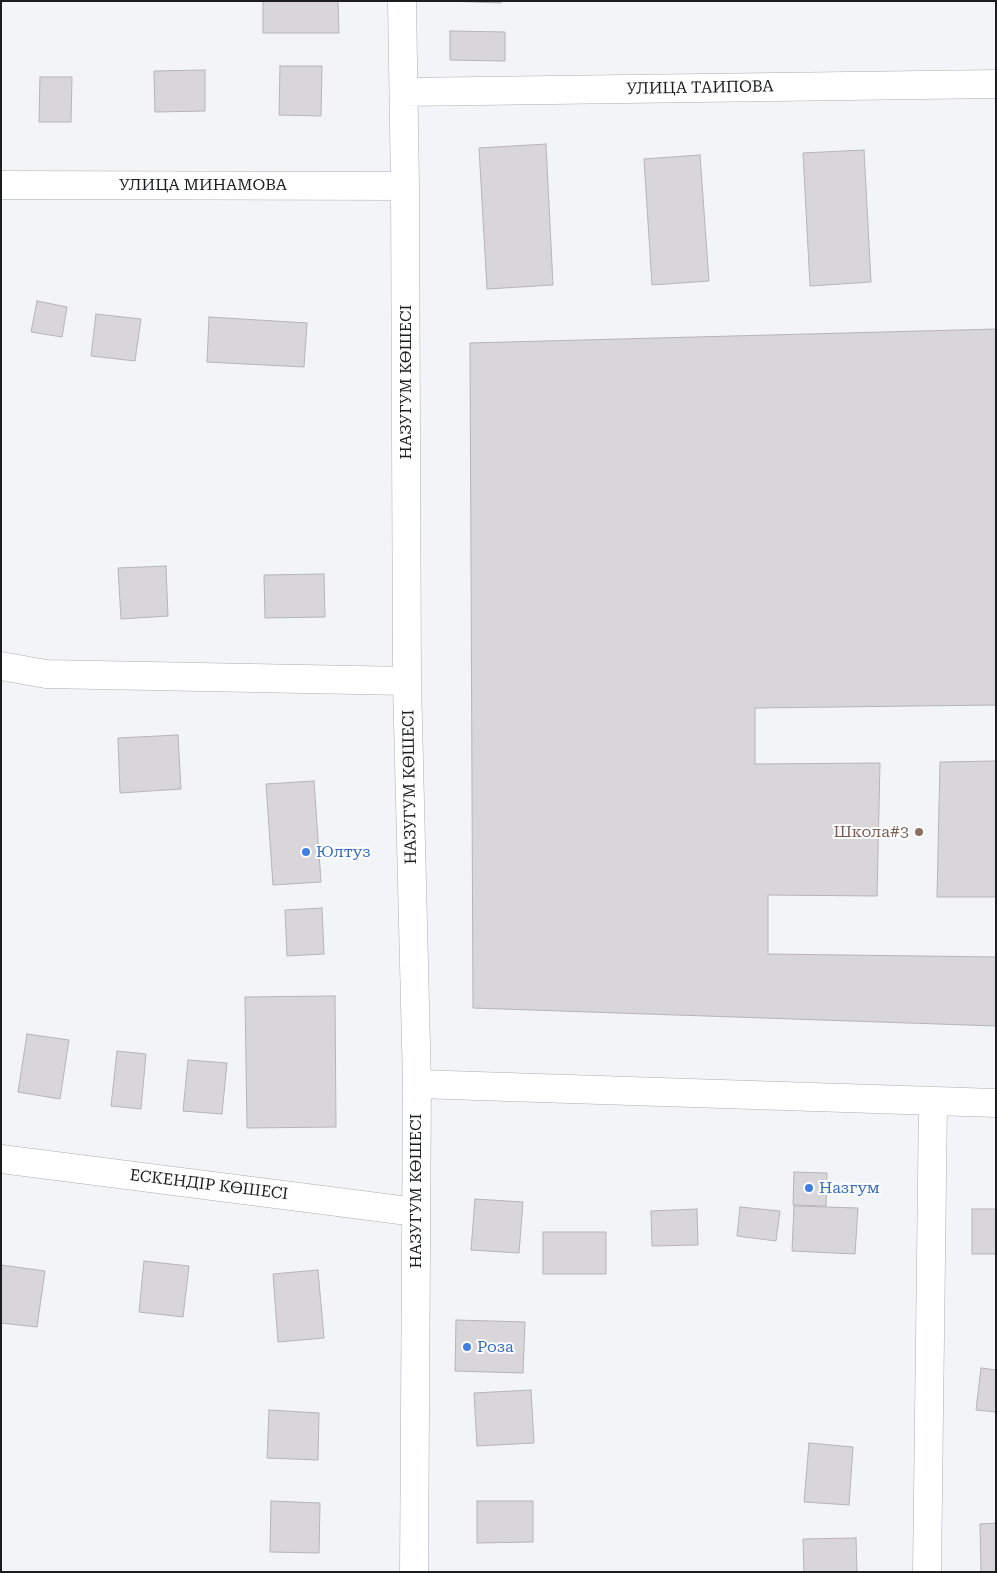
<!DOCTYPE html>
<meta charset="utf-8">
<style>
body{margin:0}
#map{position:relative;width:997px;height:1573px;overflow:hidden;background:#f2f4f8;font-family:"Roboto Serif",serif}
canvas{display:block}
.frame{position:absolute;inset:0;border:2px solid #1c1d1e;pointer-events:none}
</style>
<div id="map">
<canvas width="997" height="1573"></canvas>
<div class="frame"></div>
</div>
<script>
const c = document.querySelector('canvas').getContext('2d');
c.lineJoin = 'round';
function paint(path, color) {
  c.fillStyle = color;
  c.fill(path, 'evenodd');
}
function toPath(rows) {
  const path = new Path2D();
  for (const r of rows) {
    path.moveTo(r[0], r[1]);
    for (let i = 2; i < r.length; i += 2) path.lineTo(r[i], r[i + 1]);
  }
  return path;
}
function stroke(path, color, width, dash) {
  c.strokeStyle = color;
  c.lineWidth = width;
  c.lineCap = dash ? 'butt' : 'round';
  c.setLineDash(dash || []);
  c.stroke(path);
}
function write(font, color, halo, rows, align = 'center') {
  c.font = font + ' "Roboto Serif",serif';
  c.lineWidth = 4;
  c.setLineDash([]);
  c.textBaseline = 'middle';
  c.strokeStyle = halo;
  c.fillStyle = color;
  for (const [text, x, y, turn = 0] of rows) {
    c.save();
    c.translate(x, y);
    c.rotate((+turn || 0) * Math.PI / 180);
    c.textAlign = isNaN(turn) ? turn : align;
    if (halo) c.strokeText(text, 0, 0);
    c.fillText(text, 0, 0);
    c.restore();
  }
}
const building = toPath([
 [263,1,338,1,339,33,263,33,263,1],
 [446,1,501,1,501,3,446,1],
 [450,31,505,32,505,61,450,60,450,31],
 [280,66,322,66,321,116,279,115,280,66],
 [205,70,205,111,155,112,154,71,205,70],
 [40,77,72,77,71,122,39,122,40,77],
 [546,144,553,285,487,289,479,148,546,144],
 [864,150,871,282,810,286,803,153,864,150],
 [700,155,709,281,652,285,644,159,700,155],
 [37,301,67,307,62,337,31,332,37,301],
 [96,314,141,319,135,361,91,356,96,314],
 [209,317,307,323,304,367,207,362,209,317],
 [996,329,996,1026,473,1008,470,343,996,329],
 [166,566,168,616,121,619,118,568,166,566],
 [324,574,325,617,265,618,264,575,324,574],
 [996,705,996,761,940,762,937,897,996,897,996,957,768,954,768,895,877,896,880,763,755,764,755,708,996,705],
 [178,735,181,789,120,793,118,738,178,735],
 [314,781,321,882,273,885,266,784,314,781],
 [322,908,324,954,287,956,285,910,322,908],
 [335,996,336,1127,247,1128,245,997,335,996],
 [27,1034,69,1040,60,1099,18,1092,27,1034],
 [117,1051,146,1054,141,1109,111,1106,117,1051],
 [188,1060,227,1063,222,1114,183,1111,188,1060],
 [794,1172,827,1173,826,1206,793,1205,794,1172],
 [475,1199,523,1202,519,1253,471,1250,475,1199],
 [794,1206,858,1208,855,1254,792,1251,794,1206],
 [740,1207,780,1211,776,1241,737,1236,740,1207],
 [697,1209,698,1245,652,1246,651,1211,697,1209],
 [972,1209,996,1209,996,1254,972,1254,972,1209],
 [543,1232,606,1232,606,1274,543,1274,543,1232],
 [144,1261,189,1266,183,1317,139,1312,144,1261],
 [1,1265,45,1271,37,1327,1,1323,1,1265],
 [318,1270,324,1338,278,1342,273,1274,318,1270],
 [456,1320,525,1322,523,1373,455,1371,456,1320],
 [981,1368,996,1370,996,1412,976,1410,981,1368],
 [531,1390,534,1443,477,1446,474,1393,531,1390],
 [269,1410,319,1413,318,1460,267,1458,269,1410],
 [809,1443,853,1447,849,1505,804,1502,809,1443],
 [271,1501,320,1503,319,1553,270,1552,271,1501],
 [477,1501,533,1501,533,1542,477,1543,477,1501],
 [996,1523,996,1572,981,1572,980,1524,996,1523],
 [856,1538,857,1572,804,1572,803,1539,856,1538]
]);
const minor = toPath([
 [402,1,405,186,407,681,417,1084,414,1572],
 [404,92,996,84],
 [1,185,405,186],
 [1,666,46,674,407,681],
 [417,1084,996,1103],
 [1,1159,416,1212],
 [927,1572,933,1101]
]);
const markers = [
 [919,832,5,"#8d6e63"],
 [306,852,5,"#3f7fe0"],
 [809,1188,5,"#3f7fe0"],
 [467,1347,5,"#3f7fe0"]
];
const streetNames = [
 ["УЛИЦА ТАИПОВА",700,88,-1],
 ["УЛИЦА МИНАМОВА",203,185],
 ["НАЗУГУМ КӨШЕСІ",406,382,-90],
 ["НАЗУГУМ КӨШЕСІ",410,787,-91],
 ["ЕСКЕНДІР КӨШЕСІ",209,1185,7],
 ["НАЗУГУМ КӨШЕСІ",416,1191,-90]
];
const educationNames = [
 ["Школа#3",909,832]
];
const shopNames = [
 ["Юлтуз",316,852],
 ["Назгум",819,1188],
 ["Роза",477,1347]
];
paint(building, '#d9d6da');
stroke(building, '#b6b4b7', 1);
stroke(minor, '#abaeb1', 29);
stroke(minor, '#fff', 28);
for (const [x, y, r, color] of markers) {
  const dot = new Path2D();
  dot.arc(x, y, r, 0, 2 * Math.PI);
  c.fillStyle = color;
  c.fill(dot);
  stroke(dot, '#fff', 2);
}
write('16px', '#1c1d1e', '#fff', streetNames);
write('16px', '#785e54', '#fff', educationNames, 'right');
write('16px', '#366cbe', '#fff', shopNames, 'left');
</script>
